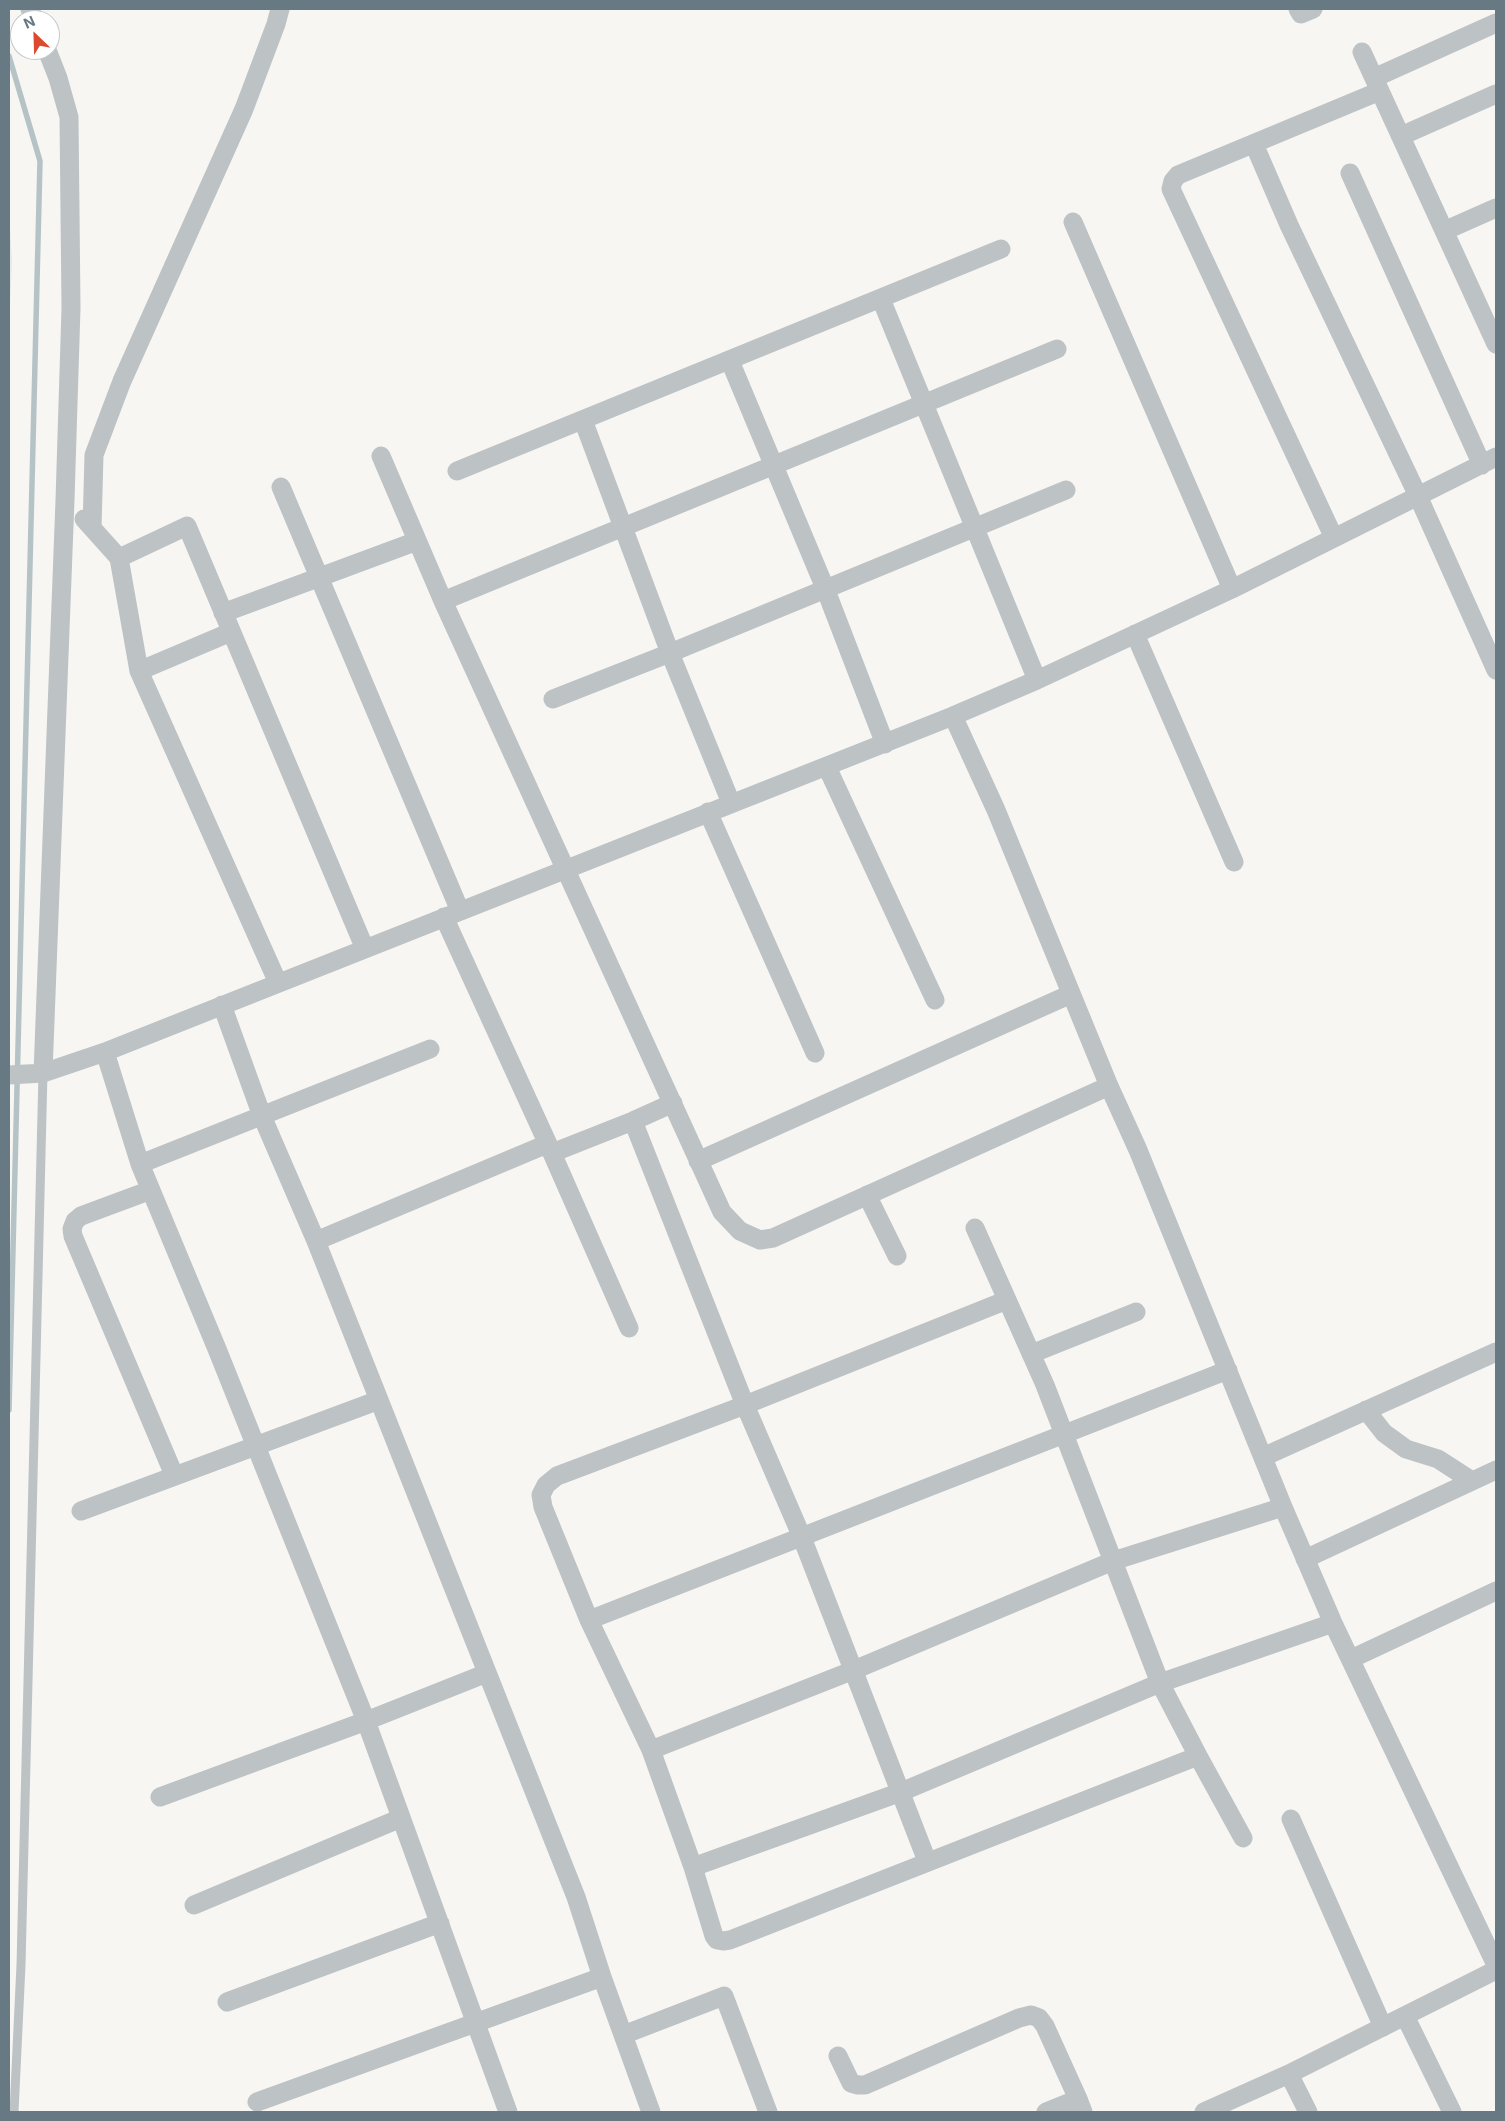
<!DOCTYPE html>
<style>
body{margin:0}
#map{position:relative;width:1505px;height:2121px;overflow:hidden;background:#f7f6f3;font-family:Inter,sans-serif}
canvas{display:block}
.frame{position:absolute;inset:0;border:10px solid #677983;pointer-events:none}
.north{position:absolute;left:10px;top:10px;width:50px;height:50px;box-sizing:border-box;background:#fff;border:1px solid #c2c9cd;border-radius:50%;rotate:336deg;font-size:14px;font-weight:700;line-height:20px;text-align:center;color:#677983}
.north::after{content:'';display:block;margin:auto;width:18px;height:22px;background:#db492f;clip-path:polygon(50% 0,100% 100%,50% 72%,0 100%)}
</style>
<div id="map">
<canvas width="1505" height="2121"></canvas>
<div class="frame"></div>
<div class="north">N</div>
</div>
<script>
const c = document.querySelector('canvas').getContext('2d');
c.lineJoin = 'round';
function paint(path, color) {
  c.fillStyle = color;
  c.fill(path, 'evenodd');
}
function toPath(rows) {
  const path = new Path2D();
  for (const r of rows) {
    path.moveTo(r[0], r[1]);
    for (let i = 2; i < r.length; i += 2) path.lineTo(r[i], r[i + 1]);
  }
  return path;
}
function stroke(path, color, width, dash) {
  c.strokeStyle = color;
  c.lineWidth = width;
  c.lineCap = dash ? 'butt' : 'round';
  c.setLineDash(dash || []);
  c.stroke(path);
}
const built = toPath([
 [9,210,12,261,9,329]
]);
const stream = toPath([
 [9,56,40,161,9,1410]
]);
const lane = toPath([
 [14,2112,21,1965,43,1073]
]);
const street = toPath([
 [30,9,34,20],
 [1298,9,1301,14,1313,9],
 [1362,52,1496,344],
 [1374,78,1496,23],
 [1401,136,1496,94],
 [1254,144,1289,225,1418,496,1496,670],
 [1350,173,1482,465],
 [1073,222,1232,589],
 [1444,231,1496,208],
 [881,299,1037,680],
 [730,361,825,588,885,744],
 [583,420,670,653,731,803],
 [381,456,443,601,722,1212,740,1231,760,1240,773,1238,1109,1086],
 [457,471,1001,249],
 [281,487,460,911],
 [84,519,119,558,139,671,278,983],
 [92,528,94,455,122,381,244,109,276,24,280,9],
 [1334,538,1171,189,1173,181,1178,175,1380,91],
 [119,558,187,526,365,949],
 [443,601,1057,349],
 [223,613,417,541],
 [1135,634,1234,862],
 [139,671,231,632],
 [553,699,670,653,1066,490],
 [953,716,996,810,1109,1086,1138,1150,1283,1507,1333,1623,1496,1965],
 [827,767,935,1000],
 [708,812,815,1053],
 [444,917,552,1153,629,1328],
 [222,1005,262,1116,316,1241,576,1897,602,1977,651,2112],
 [105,1052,140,1164,217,1349,366,1721,508,2112],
 [43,1073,65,500,71,308,69,117,58,78,47,50],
 [9,1075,43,1073,105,1052,953,716,1037,680,1232,589,1496,457],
 [633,1121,745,1405,801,1535,927,1861],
 [552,1153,633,1121,673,1103],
 [698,1161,1071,994],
 [140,1164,430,1049],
 [151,1190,81,1216,75,1221,72,1229,73,1236,174,1475],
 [867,1195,897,1256],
 [975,1228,1045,1385,1160,1683,1198,1756,1243,1838],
 [316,1241,547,1144],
 [1007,1300,745,1405,557,1476,546,1485,541,1495,543,1507,589,1620,651,1750,693,1867,714,1936,717,1940,723,1941,730,1940,1198,1756],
 [1031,1354,1136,1312],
 [1366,1410,1384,1433,1406,1449,1438,1459,1472,1481],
 [1263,1457,1496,1352],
 [81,1511,379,1400],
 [1305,1559,1496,1470],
 [589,1620,1228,1370],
 [1351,1659,1496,1591],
 [651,1750,854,1670,1113,1561,1283,1507],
 [160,1797,366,1721,487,1673],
 [1291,1819,1383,2027],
 [693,1867,901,1792,1160,1683,1333,1623],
 [194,1905,401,1818],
 [227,2002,440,1923],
 [1405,2016,1452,2112],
 [623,2035,724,1996,768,2112],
 [838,2056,851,2083,858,2085,865,2085,1019,2018,1031,2015,1039,2018,1045,2026,1078,2099],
 [1289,2074,1308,2112],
 [257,2102,602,1977],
 [1046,2112,1078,2099,1083,2112],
 [1204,2112,1289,2074,1496,1970]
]);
paint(built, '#e7e8e7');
stroke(stream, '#b5c3c6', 5.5);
stroke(lane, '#bdc2c5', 9);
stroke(street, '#bdc2c5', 19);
</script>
